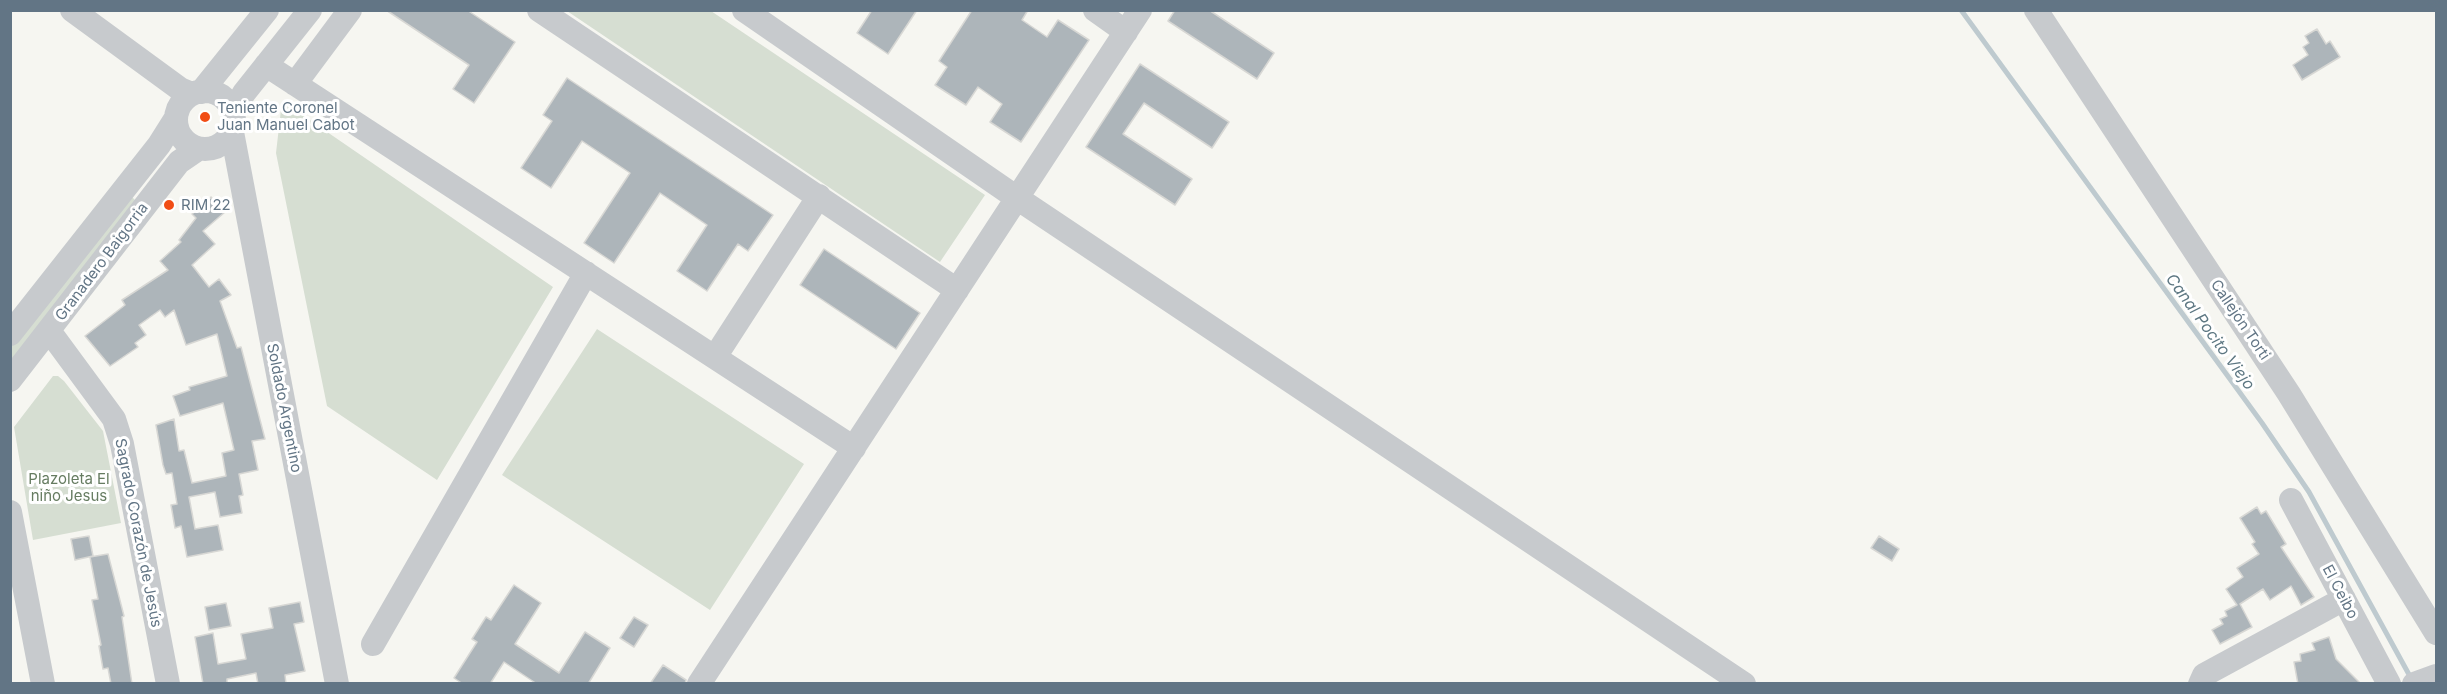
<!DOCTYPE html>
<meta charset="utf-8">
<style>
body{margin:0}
#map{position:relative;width:2447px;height:694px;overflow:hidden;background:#f6f6f1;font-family:Inter,sans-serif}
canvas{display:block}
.frame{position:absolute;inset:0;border:12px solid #627585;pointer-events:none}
</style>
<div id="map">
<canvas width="2447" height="694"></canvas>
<div class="frame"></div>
</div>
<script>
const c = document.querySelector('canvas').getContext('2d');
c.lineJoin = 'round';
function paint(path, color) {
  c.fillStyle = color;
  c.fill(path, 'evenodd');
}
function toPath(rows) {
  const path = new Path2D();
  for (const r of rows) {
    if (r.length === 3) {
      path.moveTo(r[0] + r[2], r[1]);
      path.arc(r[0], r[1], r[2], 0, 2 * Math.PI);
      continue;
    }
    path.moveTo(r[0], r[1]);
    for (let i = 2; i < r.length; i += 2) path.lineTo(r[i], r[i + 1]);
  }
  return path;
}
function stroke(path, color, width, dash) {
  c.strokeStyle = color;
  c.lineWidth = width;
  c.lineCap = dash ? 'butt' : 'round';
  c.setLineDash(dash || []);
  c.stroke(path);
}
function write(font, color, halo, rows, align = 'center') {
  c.font = font + ' Inter,sans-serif';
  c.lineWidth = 6;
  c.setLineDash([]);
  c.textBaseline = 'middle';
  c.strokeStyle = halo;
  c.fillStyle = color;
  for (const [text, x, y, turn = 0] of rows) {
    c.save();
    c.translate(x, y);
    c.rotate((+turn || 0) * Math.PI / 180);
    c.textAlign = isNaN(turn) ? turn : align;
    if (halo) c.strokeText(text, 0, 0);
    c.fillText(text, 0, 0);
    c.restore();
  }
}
const green = toPath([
 [567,11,711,11,985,195,940,262],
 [282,101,553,287,437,480,327,406,276,153],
 [131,196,136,201,11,366,11,345],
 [597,329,804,464,710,610,502,475],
 [53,376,58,376,64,381,103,431,121,523,33,540,14,427]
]);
const stream = toPath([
 [1961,10,2262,423,2309,492,2412,680]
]);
const building = toPath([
 [386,10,467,10,515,42,474,103,453,89,469,65,386,10],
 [872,10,917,10,888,54,857,33,872,10],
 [972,10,1028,10,1022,20,1047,37,1058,20,1089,40,1021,142,990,122,1002,104,978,87,966,105,935,85,947,67,939,61,972,10],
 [1175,10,1209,10,1274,53,1257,79,1168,21,1175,10],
 [2317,29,2326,44,2330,41,2340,57,2302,80,2293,65,2308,55,2303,47,2309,43,2305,36,2317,29],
 [1140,64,1229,122,1212,148,1144,103,1123,134,1192,179,1175,205,1086,147,1140,64],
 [567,78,773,215,748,251,738,244,707,291,677,271,707,225,660,193,614,263,584,243,630,173,582,141,551,188,521,168,552,121,543,115,567,78],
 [211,197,225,212,203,231,215,244,192,265,209,287,219,279,231,295,220,301,237,348,241,347,265,439,252,441,258,470,239,474,243,495,239,496,242,513,220,517,215,492,189,497,195,529,218,525,223,550,187,557,181,526,175,528,171,505,177,504,172,473,166,474,163,465,156,425,174,419,179,451,184,450,192,483,226,476,222,453,234,450,223,403,180,416,173,396,190,390,189,387,227,376,217,334,186,345,174,310,165,317,160,310,139,325,146,335,135,343,138,347,110,366,85,336,125,305,122,300,168,270,160,261,181,242,179,240,196,218,192,214,211,197],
 [824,249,920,313,896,349,800,285,824,249],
 [2257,507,2261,514,2266,511,2286,544,2281,547,2314,597,2301,605,2291,586,2270,600,2263,589,2240,604,2252,627,2220,644,2212,630,2223,624,2220,619,2227,616,2225,611,2237,605,2226,589,2243,577,2237,568,2259,554,2252,544,2255,542,2240,518,2257,507],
 [89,536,93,556,75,560,71,539,89,536],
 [1879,536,1899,549,1892,561,1871,548,1879,536],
 [108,554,124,616,122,617,132,684,111,684,108,668,103,669,99,646,101,645,92,600,98,599,90,557,108,554],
 [514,585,541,603,515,644,559,673,585,632,610,648,588,684,537,684,504,662,490,684,463,684,454,678,477,642,472,639,486,617,491,620,514,585],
 [300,602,304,622,294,624,305,671,285,675,286,684,258,684,256,673,227,679,227,684,203,684,195,637,213,633,218,664,246,659,241,634,273,628,269,608,300,602],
 [226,603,231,626,209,630,205,607,226,603],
 [634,617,648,625,634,647,620,638,634,617],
 [2329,637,2336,659,2361,684,2298,684,2294,662,2301,661,2300,654,2315,650,2312,643,2329,637],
 [663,665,686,680,685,684,650,684,663,665]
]);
const minor = toPath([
 [72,10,180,89,192,94],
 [539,10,957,290],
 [744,10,1017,198,1744,684],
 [1095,10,1126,32],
 [2036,10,2289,394,2436,633],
 [266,65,854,448],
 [295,84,350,10],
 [205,120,29],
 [201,92,267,10],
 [233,112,244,93,310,10],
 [232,132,337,684],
 [50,332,114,419,122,444,168,684],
 [10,334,159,145,176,118],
 [715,357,819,196],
 [10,380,179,162,198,149],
 [2291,500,2389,684],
 [10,512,43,684],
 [373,644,586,273],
 [699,684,1140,10],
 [2200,684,2204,675,2344,599],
 [2414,684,2436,676]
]);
const markers = [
 [205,117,6,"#f14d15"],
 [169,205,6,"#f14d15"]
];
const poiNames = [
 ["Teniente Coronel",217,108],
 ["Juan Manuel Cabot",217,125],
 ["RIM 22",181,205]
];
const streetNames = [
 ["Granadero Baigorria",102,262,-53],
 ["Callejón Torti",2240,320,56],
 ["Soldado Argentino",284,408,79],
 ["Sagrado Corazón de Jesús",138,533,79],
 ["El Ceibo",2340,592,62]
];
const parkNames = [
 ["Plazoleta El",69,479],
 ["niño Jesus",69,496]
];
const waterNames = [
 ["Canal Pocito Viejo",2210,332,54]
];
paint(green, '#d6ded2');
stroke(stream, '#becacf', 5);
paint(building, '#adb5ba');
stroke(building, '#d7d7d4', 1.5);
stroke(minor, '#c7cacd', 24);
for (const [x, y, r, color] of markers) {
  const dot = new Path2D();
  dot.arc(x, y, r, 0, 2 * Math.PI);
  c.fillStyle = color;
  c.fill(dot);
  stroke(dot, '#fff', 2);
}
write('15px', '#627585', '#fff', poiNames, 'left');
write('15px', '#627585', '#fff', streetNames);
write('15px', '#667c61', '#fff', parkNames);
write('italic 16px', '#5d7782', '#fff', waterNames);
</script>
